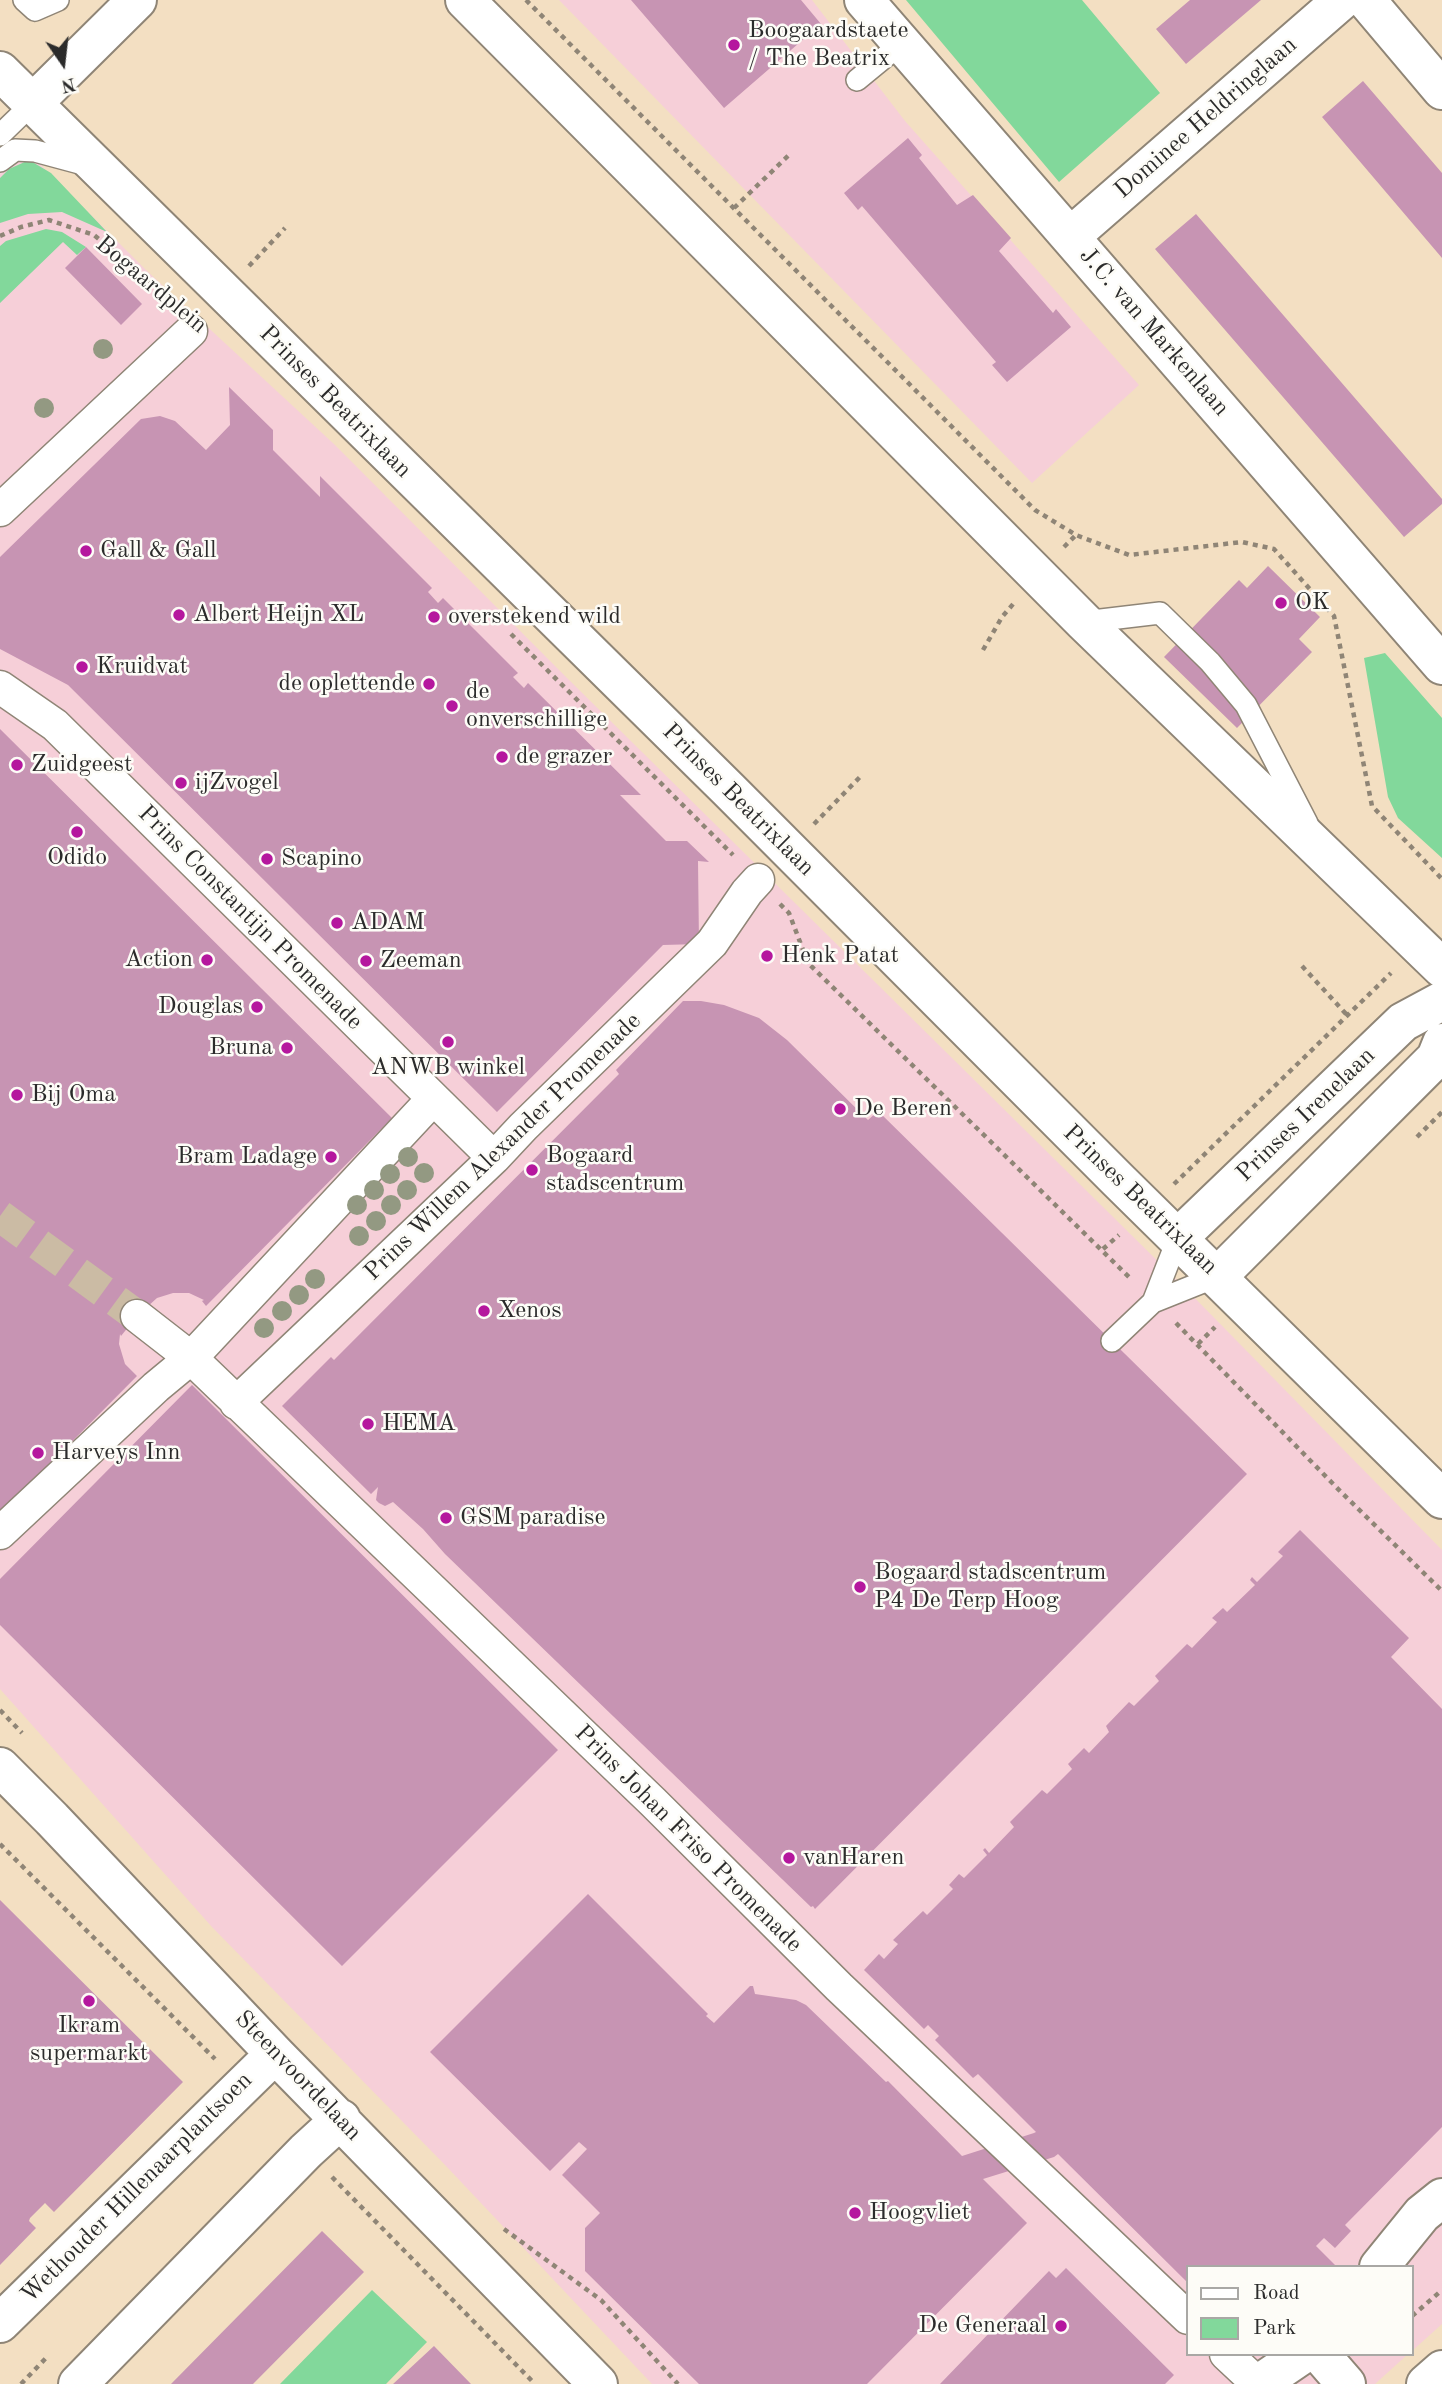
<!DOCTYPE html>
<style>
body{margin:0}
#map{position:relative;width:1442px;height:2384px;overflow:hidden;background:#f3dfc2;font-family:"Old Standard TT",serif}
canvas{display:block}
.legend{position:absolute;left:1186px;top:2265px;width:228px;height:91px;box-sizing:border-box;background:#fdfcf7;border:2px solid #a9a8a5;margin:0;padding:9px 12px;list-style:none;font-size:21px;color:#2b2b2b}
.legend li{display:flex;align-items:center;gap:14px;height:35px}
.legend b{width:35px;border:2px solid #a9a8a5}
.north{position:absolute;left:28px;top:28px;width:70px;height:70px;-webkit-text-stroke:5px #fdfcf7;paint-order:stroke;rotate:166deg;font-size:19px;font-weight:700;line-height:28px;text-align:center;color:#2b2b2b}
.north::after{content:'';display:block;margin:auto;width:24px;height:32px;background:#2b2b2b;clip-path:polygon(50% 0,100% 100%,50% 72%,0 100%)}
</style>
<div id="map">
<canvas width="1442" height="2384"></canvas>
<ul class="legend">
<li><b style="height:9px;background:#fff"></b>Road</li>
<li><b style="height:19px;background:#82d89b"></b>Park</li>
</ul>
<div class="north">N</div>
</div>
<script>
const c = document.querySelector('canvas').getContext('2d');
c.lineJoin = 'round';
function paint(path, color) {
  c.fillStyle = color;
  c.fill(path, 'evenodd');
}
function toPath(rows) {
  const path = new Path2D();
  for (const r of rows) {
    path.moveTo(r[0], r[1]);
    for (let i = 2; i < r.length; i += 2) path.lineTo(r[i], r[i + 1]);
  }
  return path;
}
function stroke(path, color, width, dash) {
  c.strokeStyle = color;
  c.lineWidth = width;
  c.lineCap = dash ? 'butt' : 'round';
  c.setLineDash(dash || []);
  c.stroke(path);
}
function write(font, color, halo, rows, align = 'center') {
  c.font = font + ' "Old Standard TT",serif';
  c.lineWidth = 5;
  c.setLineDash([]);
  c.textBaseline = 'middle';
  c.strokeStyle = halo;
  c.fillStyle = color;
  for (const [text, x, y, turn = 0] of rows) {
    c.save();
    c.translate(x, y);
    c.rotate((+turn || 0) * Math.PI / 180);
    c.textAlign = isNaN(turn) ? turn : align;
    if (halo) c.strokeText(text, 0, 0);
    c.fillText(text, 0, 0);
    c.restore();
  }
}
const built = toPath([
 [559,0,812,0,905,121,1139,385,1032,483],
 [0,124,146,270,335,445,565,676,1182,1285,1442,1550,1442,2324,1412,2351,1412,2267,1188,2267,1188,2354,1408,2354,1375,2384,652,2384,446,2166,212,1927,0,1689]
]);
const green = toPath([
 [906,0,1082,0,1160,93,1059,182],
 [29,160,51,173,107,232,62,212,28,214,0,223,0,178,9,169],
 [46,229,62,232,86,247,77,255,63,242,0,303,0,246,6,241],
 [1385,653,1442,718,1442,858,1398,818,1388,797,1364,658],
 [372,2290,427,2342,386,2384,280,2384]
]);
const building = toPath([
 [631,0,801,0,821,24,724,108],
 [1190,0,1261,0,1186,64,1156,29],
 [1363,81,1442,173,1442,258,1322,117],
 [908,138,922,155,919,158,957,205,973,195,1011,238,999,251,1053,313,1056,309,1071,327,1007,382,992,365,996,362,862,206,858,210,844,193],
 [1196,214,1442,499,1442,504,1404,537,1155,249],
 [86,247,142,304,121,325,65,268],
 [229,387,273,430,273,450,320,497,320,476,432,588,428,592,438,603,443,598,518,673,513,677,524,688,528,683,641,795,620,795,666,841,687,841,709,862,698,861,699,944,663,945,497,1112,68,685,0,649,0,557,141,419,160,416,175,421,206,450,230,425],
 [1268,566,1320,617,1299,639,1312,652,1237,728,1164,657,1239,580,1247,588],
 [0,729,392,1118,206,1306,202,1301,204,1300,189,1293,173,1293,157,1298,137,1316,121,1336,120,1334,119,1344,125,1364,137,1376,0,1514],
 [683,1001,701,1001,724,1005,759,1018,787,1040,868,1120,878,1111,1247,1474,815,1909,813,1906,811,1907,445,1554,423,1529,393,1502,385,1506,379,1503,376,1500,378,1487,371,1494,282,1406,331,1357,334,1360,619,1074,616,1070],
 [192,1385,558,1750,342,1966,0,1625,0,1579],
 [1300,1530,1409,1638,1391,1657,1442,1709,1442,2127,1345,2225,1351,2231,1335,2248,1324,2238,1316,2246,1337,2267,1188,2267,1188,2283,1058,2154,1054,2157,983,2179,1027,2223,867,2384,699,2384,585,2271,585,2228,600,2213,562,2175,587,2149,579,2142,550,2171,430,2052,588,1894,708,2014,706,2016,714,2023,750,1986,753,1986,755,1994,796,2000,806,2005,886,2082,888,2081,962,2156,1034,2133,1036,2132,978,2074,973,2078,935,2040,939,2036,928,2025,924,2029,864,1970,879,1954,884,1959,898,1944,893,1940,923,1911,927,1915,953,1889,949,1885,959,1874,964,1878,987,1855,983,1850,985,1848,989,1853,1014,1827,1010,1822,1042,1790,1047,1794,1072,1769,1068,1764,1084,1748,1089,1753,1109,1732,1106,1726,1129,1702,1134,1706,1159,1681,1155,1676,1187,1644,1192,1648,1217,1622,1212,1618,1223,1608,1227,1612,1255,1585,1250,1580,1252,1577,1257,1582,1283,1556,1278,1552],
 [0,1900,183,2082,54,2212,45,2203,30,2218,29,2221,36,2228,0,2265],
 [322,2231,364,2272,253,2384,171,2384],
 [1066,2268,1174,2375,1165,2384,940,2384,1049,2271,1056,2278],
 [434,2346,471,2384,393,2384]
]);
const pedestrianTunnel = toPath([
 [0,1216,137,1316]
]);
const path = toPath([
 [526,0,1035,510,1076,535,1129,555,1242,542,1274,549,1334,616,1372,806,1442,879],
 [734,208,790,154],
 [0,236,21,227,49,220,94,235,173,301],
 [249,266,285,228],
 [1064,547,1076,535],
 [511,634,733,855],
 [983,650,1002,617,1014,603],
 [814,824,860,777],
 [780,904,789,913,808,963,1130,1278],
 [1302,966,1347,1015],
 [1417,1137,1442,1112],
 [1174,1184,1391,973],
 [1103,1249,1119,1235],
 [1176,1323,1341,1492,1442,1591],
 [1198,1344,1215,1327],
 [0,1710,22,1733],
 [0,1844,215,2059],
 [332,2177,535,2384],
 [504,2229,601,2300,678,2384],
 [1412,2316,1442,2290],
 [21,2384,47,2357]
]);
const service = toPath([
 [24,0,35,10,58,0],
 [857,80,902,43],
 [0,135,32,104],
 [0,161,15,150,35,151,87,165],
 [1084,622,1160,613,1210,662,1246,705,1307,823],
 [1153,1302,1178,1238],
 [1112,1341,1153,1302,1218,1276]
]);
const pedestrian = toPath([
 [0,510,191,331],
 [0,687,55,725,494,1158],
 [137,1316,191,1358,653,1802,839,1987,1188,2318],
 [236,1403,494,1158,523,1127,712,943,747,892,758,880],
 [0,1533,156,1387,191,1358,433,1099],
 [1226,2354,1258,2384]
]);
const minor = toPath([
 [864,0,1442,665],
 [1366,0,1442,90],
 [32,104,137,0],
 [1071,236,1342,0],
 [1178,1238,1403,1022,1442,1001],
 [1218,1276,1436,1058,1442,1043],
 [0,1767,52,1819,275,2054,598,2384],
 [1379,2267,1422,2214,1442,2198],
 [0,2323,275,2054],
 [1320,2354,1346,2384],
 [78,2384,306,2151,341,2119],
 [1259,2384,1303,2354]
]);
const secondary = toPath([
 [465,0,1084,622,1442,968],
 [0,71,729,790,1118,1180,1442,1499],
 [1426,2384,1442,2370]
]);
const trees = [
 [103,349],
 [44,408],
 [408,1157],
 [424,1173],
 [390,1174],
 [374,1190],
 [407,1190],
 [357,1205],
 [391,1205],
 [376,1221],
 [359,1236],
 [315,1279],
 [299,1295],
 [282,1311],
 [264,1328]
];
const markers = [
 [734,45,7,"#b5179e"],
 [86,551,7,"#b5179e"],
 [1281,603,7,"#b5179e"],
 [179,615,7,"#b5179e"],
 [434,617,7,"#b5179e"],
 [82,667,7,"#b5179e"],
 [429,684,7,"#b5179e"],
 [452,706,7,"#b5179e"],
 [502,757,7,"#b5179e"],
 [17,765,7,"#b5179e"],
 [181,783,7,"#b5179e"],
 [77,832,7,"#b5179e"],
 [267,859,7,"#b5179e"],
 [337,923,7,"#b5179e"],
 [767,956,7,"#b5179e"],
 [207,960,7,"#b5179e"],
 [366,961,7,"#b5179e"],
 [257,1007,7,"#b5179e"],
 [448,1042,7,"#b5179e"],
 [287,1048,7,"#b5179e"],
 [17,1095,7,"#b5179e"],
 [840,1109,7,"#b5179e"],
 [331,1157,7,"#b5179e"],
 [532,1170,7,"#b5179e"],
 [484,1311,7,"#b5179e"],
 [368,1424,7,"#b5179e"],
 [38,1453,7,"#b5179e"],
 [446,1518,7,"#b5179e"],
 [860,1587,7,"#b5179e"],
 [789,1858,7,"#b5179e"],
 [89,2001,7,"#b5179e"],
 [855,2213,7,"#b5179e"],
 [1061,2326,7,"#b5179e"]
];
const poiNames = [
 ["Boogaardstaete",748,31],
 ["/ The Beatrix",748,59],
 ["Gall & Gall",100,551],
 ["OK",1295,603],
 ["Albert Heijn XL",193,615],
 ["overstekend wild",448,617],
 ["Kruidvat",96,667],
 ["de oplettende",415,684,"right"],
 ["de",466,692],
 ["onverschillige",466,720],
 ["de grazer",516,757],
 ["Zuidgeest",31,765],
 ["ijZvogel",195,783],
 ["Odido",77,858,"center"],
 ["Scapino",281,859],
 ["ADAM",351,923],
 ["Henk Patat",781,956],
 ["Action",193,960,"right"],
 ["Zeeman",380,961],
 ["Douglas",243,1007,"right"],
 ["Bruna",273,1048,"right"],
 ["ANWB winkel",448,1068,"center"],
 ["Bij Oma",31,1095],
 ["De Beren",854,1109],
 ["Bogaard",546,1156],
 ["stadscentrum",546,1184],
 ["Bram Ladage",317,1157,"right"],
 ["Xenos",498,1311],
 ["HEMA",382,1424],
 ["Harveys Inn",52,1453],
 ["GSM paradise",460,1518],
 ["Bogaard stadscentrum",874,1573],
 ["P4 De Terp Hoog",874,1601],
 ["vanHaren",803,1858],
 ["Ikram",89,2026,"center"],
 ["supermarkt",89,2054,"center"],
 ["Hoogvliet",869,2213],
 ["De Generaal",1047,2326,"right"]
];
const streetNames = [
 ["Dominee Heldringlaan",1206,118,-41],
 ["Bogaardplein",151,285,40],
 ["J.C. van Markenlaan",1154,332,49],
 ["Prinses Beatrixlaan",335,402,45],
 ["Prinses Beatrixlaan",738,800,45],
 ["Prins Constantijn Promenade",250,918,45],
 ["Prinses Irenelaan",1306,1115,-44],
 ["Prins Willem Alexander Promenade",503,1147,-44],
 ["Prinses Beatrixlaan",1140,1200,44],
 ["Prins Johan Friso Promenade",688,1839,45],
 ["Steenvoordelaan",298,2076,46],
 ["Wethouder Hillenaarplantsoen",137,2188,-45]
];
paint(built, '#f6cfd8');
paint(green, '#82d89b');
paint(building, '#c794b3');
stroke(pedestrianTunnel, '#cbbba4', 32, [32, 16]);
stroke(service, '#8f8576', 24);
stroke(pedestrian, '#8f8576', 35);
stroke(minor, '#8f8576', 42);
stroke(secondary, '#8f8576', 42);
stroke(path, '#8f8576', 4.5, [5, 5]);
stroke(service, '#fff', 21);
stroke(pedestrian, '#fff', 32);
stroke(minor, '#fff', 38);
stroke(secondary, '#fff', 38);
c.fillStyle = '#939982';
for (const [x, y] of trees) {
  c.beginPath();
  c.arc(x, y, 10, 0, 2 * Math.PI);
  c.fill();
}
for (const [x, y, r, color] of markers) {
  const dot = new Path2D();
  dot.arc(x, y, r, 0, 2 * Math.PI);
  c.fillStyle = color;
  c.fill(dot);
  stroke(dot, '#fdfcf7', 2.5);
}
write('24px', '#2b2b2b', '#fdfcf7', poiNames, 'left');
write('24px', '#2b2b2b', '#fdfcf7', streetNames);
</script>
